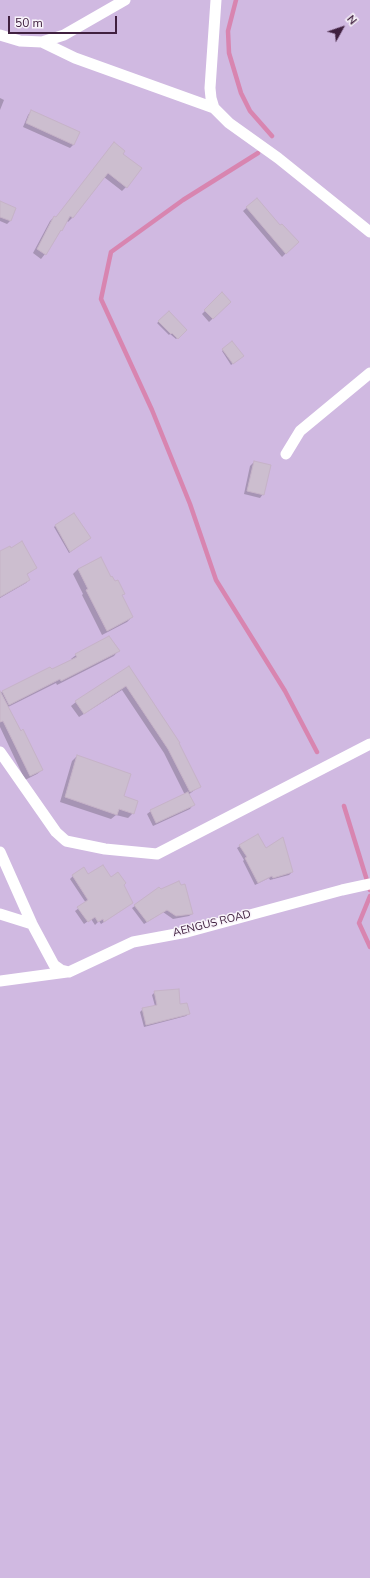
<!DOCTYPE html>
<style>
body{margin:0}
#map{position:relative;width:370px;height:1578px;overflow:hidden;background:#ece2ee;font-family:"Nunito Sans",sans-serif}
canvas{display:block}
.north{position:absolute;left:322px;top:8px;width:40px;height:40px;-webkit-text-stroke:3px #f8f3fa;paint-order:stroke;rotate:50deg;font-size:11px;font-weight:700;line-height:16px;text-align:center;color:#40203f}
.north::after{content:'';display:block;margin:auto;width:14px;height:18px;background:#40203f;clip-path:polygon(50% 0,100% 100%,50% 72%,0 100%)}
.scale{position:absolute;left:8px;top:16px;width:109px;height:18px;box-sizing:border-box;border:2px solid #40203f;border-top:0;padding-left:5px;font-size:12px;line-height:14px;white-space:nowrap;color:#40203f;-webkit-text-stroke:3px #f8f3fa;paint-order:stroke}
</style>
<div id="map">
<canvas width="370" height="1578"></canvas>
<div class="north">N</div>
<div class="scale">50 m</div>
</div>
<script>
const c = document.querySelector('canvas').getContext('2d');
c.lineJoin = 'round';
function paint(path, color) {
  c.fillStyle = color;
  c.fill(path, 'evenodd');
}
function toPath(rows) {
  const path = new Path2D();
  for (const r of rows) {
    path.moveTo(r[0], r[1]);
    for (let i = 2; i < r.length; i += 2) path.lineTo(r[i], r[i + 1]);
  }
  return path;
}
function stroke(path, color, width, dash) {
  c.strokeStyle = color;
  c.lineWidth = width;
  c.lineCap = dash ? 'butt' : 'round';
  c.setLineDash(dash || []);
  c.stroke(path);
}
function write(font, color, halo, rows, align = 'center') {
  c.font = font + ' "Nunito Sans",sans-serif';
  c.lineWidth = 3;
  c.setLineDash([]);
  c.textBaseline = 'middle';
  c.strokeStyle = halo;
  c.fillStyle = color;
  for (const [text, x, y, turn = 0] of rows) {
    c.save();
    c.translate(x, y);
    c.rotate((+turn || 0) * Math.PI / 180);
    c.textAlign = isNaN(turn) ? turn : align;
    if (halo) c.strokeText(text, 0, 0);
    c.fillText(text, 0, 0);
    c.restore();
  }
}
const green = toPath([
 [0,0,370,0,370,1578,0,1578]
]);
const shadow = toPath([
 [0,98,4,100,0,110],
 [31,111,74,144,70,148,23,127,28,115],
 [122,154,126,187,122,191,104,177,72,218,68,222,67,221,45,254,41,259,33,253,50,221,54,217,55,218],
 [257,199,280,227,297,242,282,257,243,211],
 [0,202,15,209,10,221,7,224,0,221],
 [222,294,230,302,209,322,202,314],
 [169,313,185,330,176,339,170,334,169,335,157,323],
 [232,342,241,358,231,365,222,351],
 [254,462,263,494,260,498,244,494,250,466],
 [55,526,88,539,69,553,54,527],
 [11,549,36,568,26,575,29,580,26,583,0,598,0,553],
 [100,558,132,617,127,622,102,635,82,595,83,594,73,574,78,569],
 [118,651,114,656,57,685,56,683,8,707,42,770,37,774,25,780,0,727,0,693,50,668,51,671,72,660,71,659,76,655],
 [129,667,178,744,200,786,188,795,193,805,190,809,153,826,147,814,151,811,185,795,164,753,122,690,79,717,71,706,76,702],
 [77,756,122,797,133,813,128,818,116,815,111,819,60,802,72,761],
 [240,846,266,849,292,872,289,875,270,880,269,878,255,885,243,861,244,860,237,848],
 [88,875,110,879,123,885,132,903,101,924,99,921,95,925,91,919,84,924,75,911,86,903,70,879,73,876],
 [159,889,192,914,189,916,173,919,163,912,144,924,132,908],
 [155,992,179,1006,189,1013,186,1016,144,1027,140,1012,143,1009,155,1006,152,995]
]);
const stream = toPath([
 [236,0,228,31,229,53,241,93,250,111,272,136],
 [258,153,183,200,111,252,101,299,152,410,190,504,216,580,285,691,317,752],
 [344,806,370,890],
 [370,896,359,923,370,947]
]);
const building = toPath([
 [31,110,80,132,74,145,26,123,31,110],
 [114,142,125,151,123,154,142,168,127,188,108,173,73,218,70,216,62,231,61,230,46,255,37,249,54,216,56,217,114,142],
 [257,198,280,225,282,224,299,242,286,254,246,207,257,198],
 [0,201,16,208,11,221,0,217,0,201],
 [222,292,231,302,213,319,204,310,222,292],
 [169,311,187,330,178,339,172,333,171,334,158,321,169,311],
 [232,341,244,356,233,364,222,349,232,341],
 [254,461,271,465,264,495,247,491,254,461],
 [74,513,91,538,70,552,55,525,74,513],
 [22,541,37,568,27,574,30,580,0,597,0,551,10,546,11,548,22,541],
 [101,557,111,577,112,576,115,581,118,580,125,594,122,595,133,617,107,631,86,590,88,589,78,569,101,557],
 [109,636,120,651,61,681,60,679,9,705,2,691,50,667,52,669,77,657,75,654,109,636],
 [129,666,180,743,179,743,201,787,190,792,168,749,126,686,84,714,75,701,129,666],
 [0,691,21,731,23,729,43,770,30,776,3,721,0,722,0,691],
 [77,755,131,774,124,796,138,801,134,814,119,809,117,815,65,797,77,755],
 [188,792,195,805,156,823,150,810,188,792],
 [258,834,266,848,283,837,293,872,273,878,272,876,258,883,245,858,247,857,239,845,258,834],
 [103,865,111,877,118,872,126,883,124,885,133,903,104,922,103,919,98,922,95,917,88,922,77,907,88,900,72,875,84,867,88,874,103,865],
 [179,881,181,885,185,884,193,914,176,916,167,910,147,922,134,905,159,887,161,889,179,881],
 [179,989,180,1004,187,1003,190,1014,146,1025,142,1008,157,1005,154,991,179,989]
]);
const minor = toPath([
 [216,0,210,88,211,98,214,108,229,123,278,158,370,232],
 [0,35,20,41,42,42,64,35,125,0],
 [42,42,75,58,214,108],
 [286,454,300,431,370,373],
 [0,752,56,832,66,841,105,849,157,854,370,744],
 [0,852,32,924,54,965,61,970,69,972,133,942,187,932,342,890,370,884],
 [0,914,32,924],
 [0,981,67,972]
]);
const streetNames = [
 ["AENGUS ROAD",212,924,-14]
];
paint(green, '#d0b9e1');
paint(shadow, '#0003');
stroke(stream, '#d885b0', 4.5);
paint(building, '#ccbecf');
stroke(building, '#c6b3c8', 1);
stroke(minor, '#fff', 11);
write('11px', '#40203f', '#f8f3fa', streetNames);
</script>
